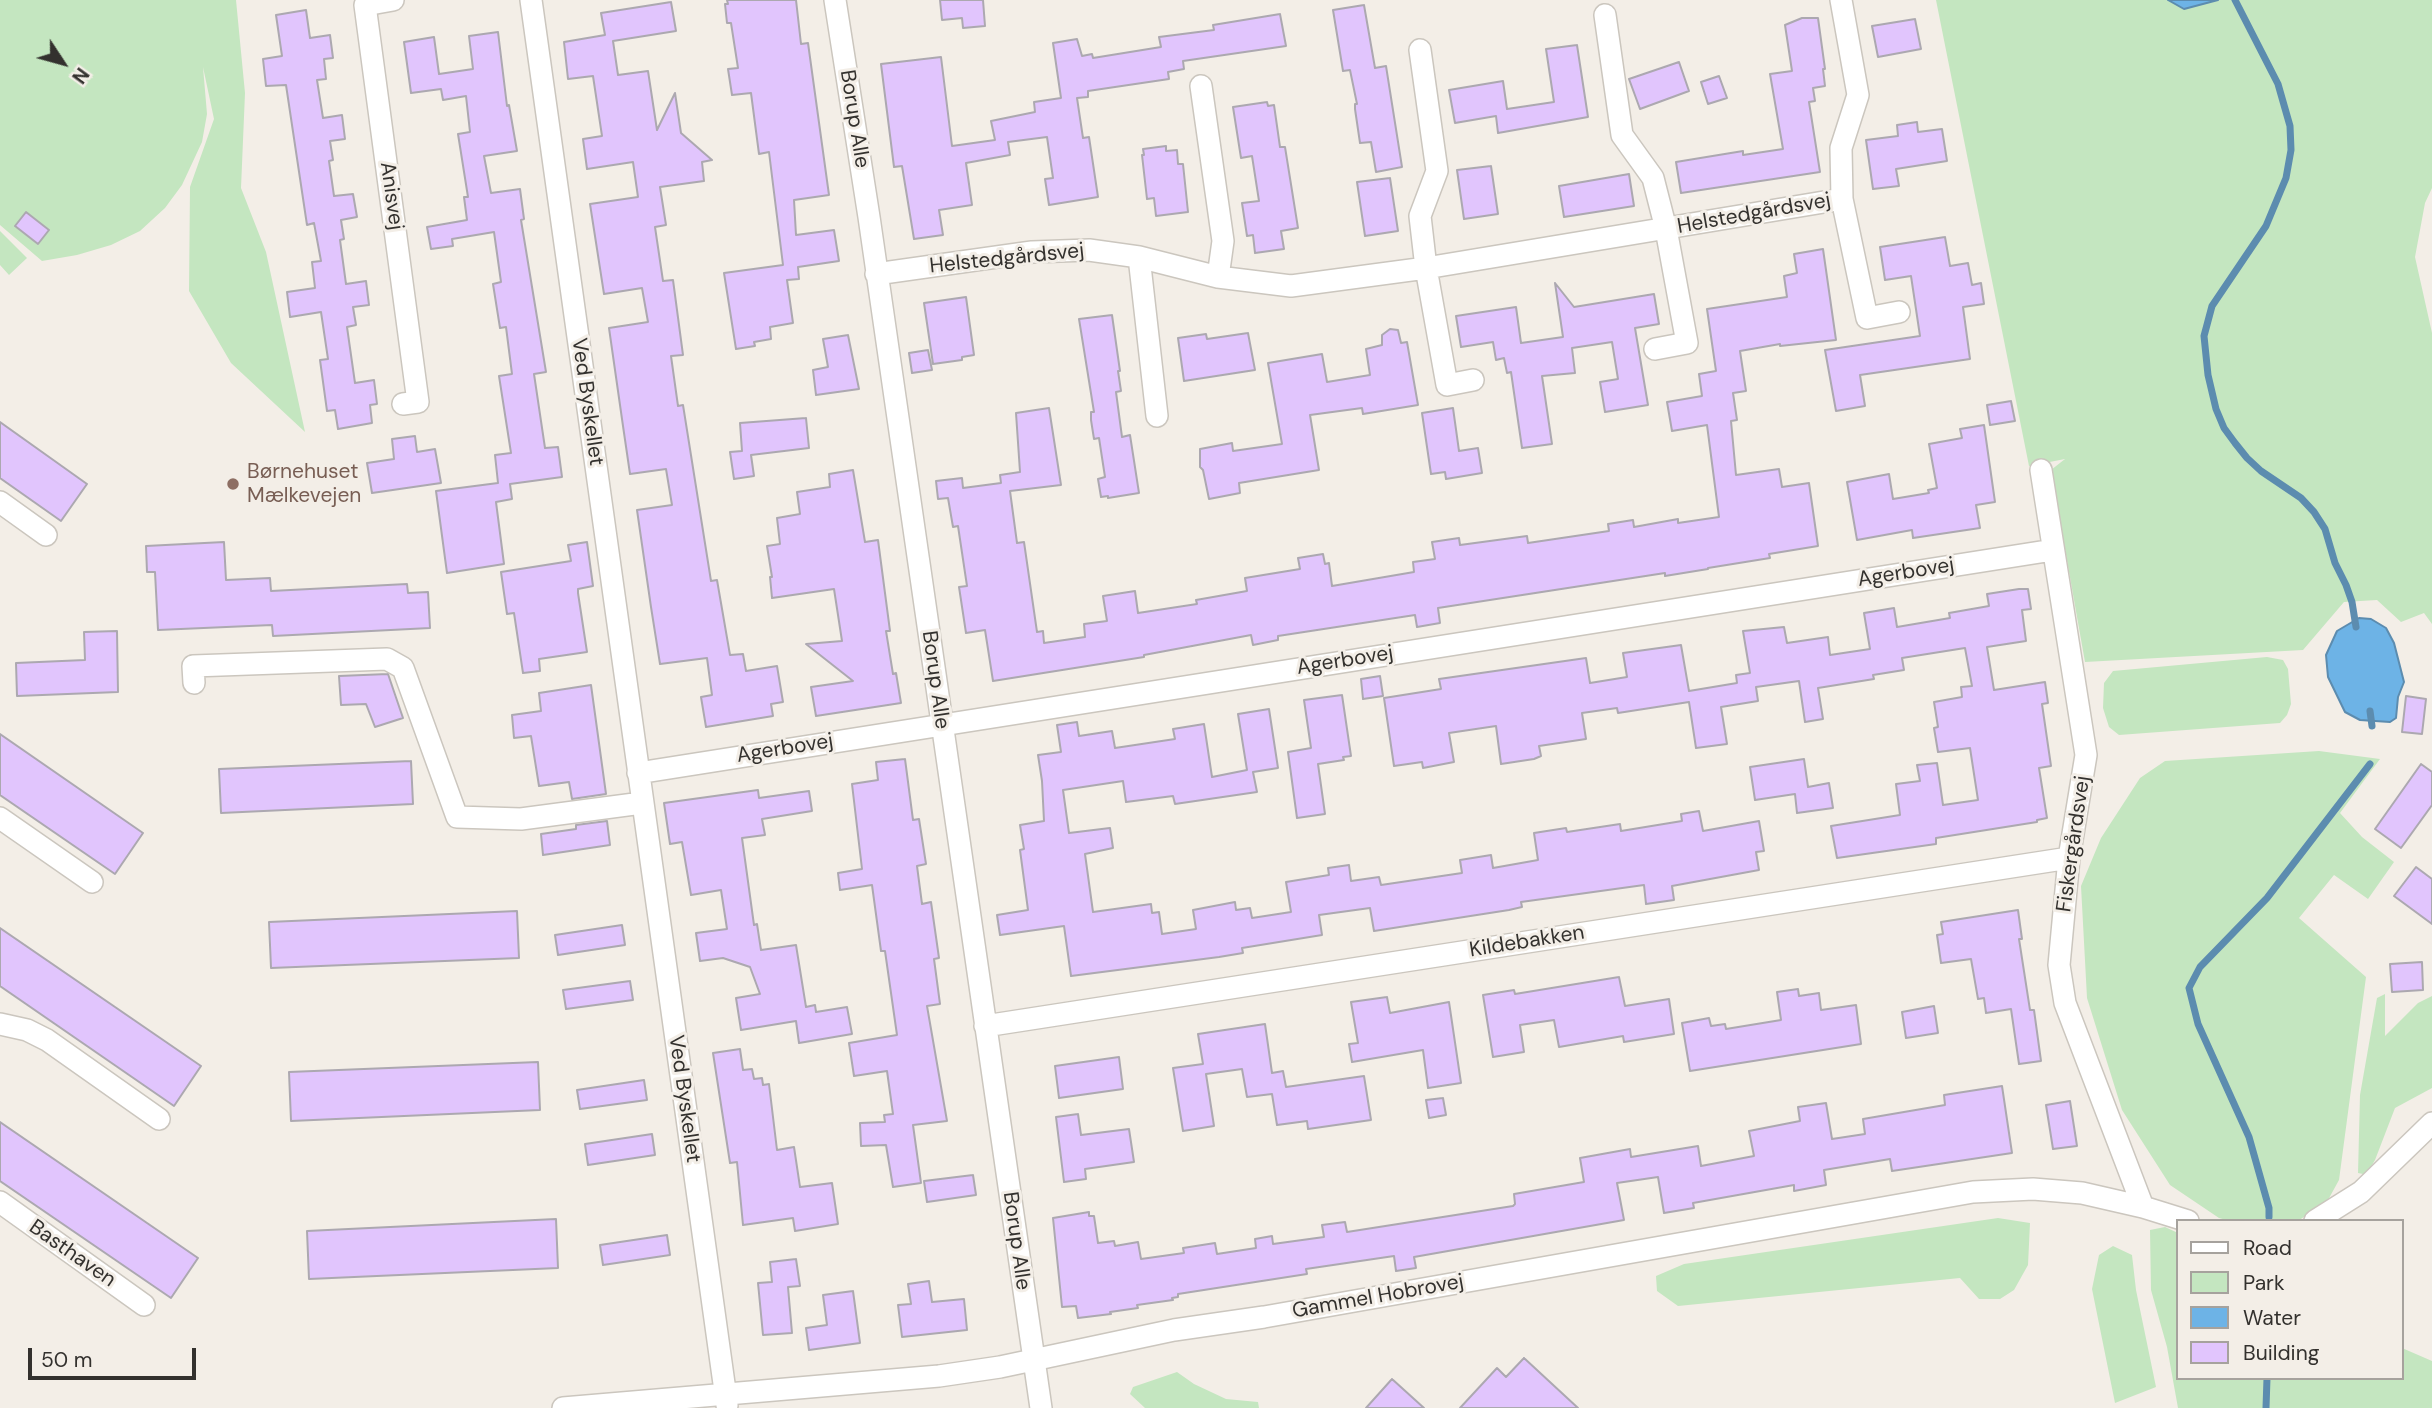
<!DOCTYPE html>
<meta charset="utf-8">
<style>
body{margin:0}
#map{position:relative;width:2432px;height:1408px;overflow:hidden;background:#f3eee7;font-family:"DM Sans",sans-serif}
canvas{display:block}
.legend{position:absolute;left:2176px;top:1219px;width:228px;height:161px;box-sizing:border-box;background:#f3eee7;border:2px solid #a6a29d;margin:0;padding:9px 12px;list-style:none;font-size:21px;color:#33312e}
.legend li{display:flex;align-items:center;gap:14px;height:35px}
.legend b{width:35px;border:2px solid #a6a29d}
.north{position:absolute;left:28px;top:28px;width:70px;height:70px;-webkit-text-stroke:5px #f3eee7;paint-order:stroke;rotate:126deg;font-size:19px;font-weight:700;line-height:28px;text-align:center;color:#33312e}
.north::after{content:'';display:block;margin:auto;width:24px;height:32px;background:#33312e;clip-path:polygon(50% 0,100% 100%,50% 72%,0 100%)}
.scale{position:absolute;left:28px;top:1348px;width:168px;height:32px;box-sizing:border-box;border:4px solid #33312e;border-top:0;padding-left:9px;font-size:21px;line-height:24px;white-space:nowrap;color:#33312e;-webkit-text-stroke:5px #f3eee7;paint-order:stroke}
</style>
<div id="map">
<canvas width="2432" height="1408"></canvas>
<ul class="legend">
<li><b style="height:9px;background:#fff"></b>Road</li>
<li><b style="height:19px;background:#c4e6c0"></b>Park</li>
<li><b style="height:19px;background:#6db3e6"></b>Water</li>
<li><b style="height:19px;background:#e1c5fd"></b>Building</li>
</ul>
<div class="north">N</div>
<div class="scale">50 m</div>
</div>
<script>
const c = document.querySelector('canvas').getContext('2d');
c.lineJoin = 'round';
function paint(path, color) {
  c.fillStyle = color;
  c.fill(path, 'evenodd');
}
function toPath(rows) {
  const path = new Path2D();
  for (const r of rows) {
    path.moveTo(r[0], r[1]);
    for (let i = 2; i < r.length; i += 2) path.lineTo(r[i], r[i + 1]);
  }
  return path;
}
function stroke(path, color, width, dash) {
  c.strokeStyle = color;
  c.lineWidth = width;
  c.lineCap = dash ? 'butt' : 'round';
  c.setLineDash(dash || []);
  c.stroke(path);
}
function write(font, color, halo, rows, align = 'center') {
  c.font = font + ' "DM Sans",sans-serif';
  c.lineWidth = 6;
  c.setLineDash([]);
  c.textBaseline = 'middle';
  c.strokeStyle = halo;
  c.fillStyle = color;
  for (const [text, x, y, turn = 0] of rows) {
    c.save();
    c.translate(x, y);
    c.rotate((+turn || 0) * Math.PI / 180);
    c.textAlign = isNaN(turn) ? turn : align;
    if (halo) c.strokeText(text, 0, 0);
    c.fillText(text, 0, 0);
    c.restore();
  }
}
const green = toPath([
 [0,0,236,0,245,93,241,188,266,252,305,432,231,363,189,291,190,187,214,119,203,67,207,114,202,142,182,185,165,208,140,231,111,245,77,255,42,261,0,225],
 [1936,0,2432,0,2432,188,2425,203,2415,257,2432,333,2432,624,2424,613,2401,622,2377,600,2344,602,2303,650,2085,662,2051,470,2065,459,2029,466],
 [0,231,27,258,9,275,0,265],
 [2267,657,2283,660,2288,669,2291,704,2287,715,2280,723,2119,735,2109,727,2103,708,2104,683,2113,671],
 [2319,751,2380,759,2340,813,2362,837,2394,862,2368,899,2334,875,2299,918,2366,977,2339,1180,2328,1200,2298,1221,2230,1221,2219,1218,2170,1185,2122,1110,2087,998,2081,886,2101,838,2140,778,2165,761],
 [2385,994,2385,1036,2418,1003,2432,996,2432,1088,2395,1108,2375,1160,2369,1170,2363,1174,2358,1173,2360,1095,2377,998],
 [1998,1218,2030,1223,2028,1265,2014,1290,2000,1299,1979,1299,1960,1278,1678,1306,1657,1291,1656,1276,1684,1264],
 [2165,1227,2178,1233,2178,1378,2402,1378,2402,1348,2432,1361,2432,1408,2178,1408,2167,1347,2151,1290,2150,1230],
 [2113,1246,2132,1255,2136,1290,2156,1387,2115,1403,2092,1289,2099,1255],
 [1177,1372,1194,1384,1226,1399,1258,1402,1259,1408,1145,1408,1130,1394,1133,1387]
]);
const water = toPath([
 [2168,0,2218,0,2184,9,2168,0],
 [2359,618,2371,619,2386,628,2394,643,2404,682,2398,697,2396,718,2390,722,2360,720,2345,712,2328,677,2326,655,2337,631,2359,618]
]);
const stream = toPath([
 [2235,0,2278,84,2290,126,2291,150,2286,178,2266,226,2212,306,2204,336,2208,375,2216,409,2224,428,2235,443,2247,458,2261,471,2301,498,2314,512,2325,529,2335,563,2346,585,2352,602,2356,627],
 [2370,711,2372,726],
 [2269,1217,2269,1208,2249,1137,2198,1024,2189,988,2200,967,2267,898,2370,764],
 [2266,1408,2267,1378]
]);
const building = toPath([
 [727,0,796,0,801,44,808,43,829,195,794,200,796,235,834,230,839,261,798,267,799,279,787,280,793,323,770,327,771,339,754,342,755,346,736,349,724,273,783,265,769,152,759,154,751,93,732,95,728,69,738,68,731,23,727,23,725,4,728,4,727,0],
 [940,0,983,0,985,26,963,28,962,18,942,20,940,0],
 [671,2,676,31,613,41,618,75,648,71,657,130,675,93,681,133,712,160,702,162,704,181,660,187,666,225,655,227,663,281,673,280,683,355,671,356,678,406,683,405,711,581,717,580,730,655,743,654,746,671,777,666,783,702,771,704,773,716,706,727,701,697,712,695,707,658,660,664,651,607,637,510,672,505,666,469,630,474,623,426,609,328,648,322,642,288,604,294,590,204,638,197,633,162,587,169,583,139,602,136,593,76,568,79,564,42,605,35,601,13,671,2],
 [1364,5,1375,68,1386,66,1402,167,1376,172,1371,142,1360,143,1355,109,1355,104,1357,104,1350,70,1343,71,1333,10,1364,5],
 [306,10,310,38,330,35,333,58,324,59,326,79,317,80,323,118,342,115,345,139,330,141,333,160,329,161,334,196,353,194,357,217,341,220,344,239,340,240,346,284,366,281,369,305,353,307,356,325,347,327,355,383,374,380,377,404,370,405,372,423,338,429,335,410,327,411,320,360,328,359,321,312,290,317,287,292,315,288,312,262,321,261,314,223,307,225,286,85,266,86,263,59,282,56,276,15,306,10],
 [1280,14,1286,46,1183,61,1184,69,1168,72,1169,79,1088,91,1088,97,1077,98,1083,138,1089,137,1098,197,1049,205,1045,179,1053,178,1047,137,1008,142,1010,155,966,163,972,205,939,210,943,235,914,239,902,166,894,167,881,64,941,57,952,146,995,140,991,121,1035,112,1034,102,1061,98,1053,43,1077,39,1082,56,1092,54,1093,58,1161,47,1159,37,1214,30,1213,25,1280,14],
 [1802,18,1818,18,1825,69,1823,69,1825,86,1813,88,1815,101,1809,102,1820,172,1681,193,1676,162,1743,151,1743,155,1783,149,1770,74,1792,71,1785,25,1802,18],
 [1915,19,1921,49,1878,57,1872,26,1915,19],
 [498,32,507,106,509,105,517,151,484,156,491,193,520,189,524,219,521,220,546,372,534,374,545,448,558,447,562,477,510,484,512,499,496,502,504,564,447,573,436,491,498,483,495,455,511,453,499,376,512,374,506,327,500,328,493,284,501,282,494,232,452,239,453,246,431,249,427,227,467,220,464,197,468,197,458,134,470,132,466,96,443,100,441,89,411,93,404,42,434,37,439,74,473,69,469,36,498,32],
 [1577,45,1588,117,1498,133,1496,116,1455,123,1449,90,1503,81,1507,109,1554,102,1546,49,1577,45],
 [1679,62,1689,91,1640,109,1629,79,1679,62],
 [1719,76,1727,98,1708,104,1701,82,1719,76],
 [1267,102,1268,106,1274,105,1280,147,1285,147,1298,228,1281,231,1284,249,1255,253,1253,235,1247,236,1242,203,1259,201,1252,156,1241,158,1233,107,1267,102],
 [1917,122,1918,132,1942,129,1947,161,1896,169,1899,186,1873,189,1866,140,1898,136,1897,125,1917,122],
 [1166,146,1166,151,1177,150,1178,164,1183,164,1188,212,1156,216,1154,198,1147,199,1142,155,1144,155,1143,149,1166,146],
 [1491,166,1498,214,1464,219,1457,170,1491,166],
 [1629,174,1634,206,1564,217,1559,186,1629,174],
 [1390,178,1398,231,1365,236,1357,182,1390,178],
 [26,212,49,230,38,244,15,226,26,212],
 [1945,237,1950,266,1968,263,1972,285,1981,283,1984,304,1963,307,1970,359,1860,375,1865,406,1836,411,1825,350,1920,336,1911,276,1885,280,1880,247,1945,237],
 [1823,249,1836,340,1780,346,1780,344,1740,351,1746,391,1733,393,1737,420,1731,421,1736,475,1779,469,1782,487,1809,483,1818,546,1769,554,1770,558,1708,568,1708,569,1665,576,1665,573,1438,608,1440,623,1417,627,1415,615,1278,636,1278,640,1253,645,1251,635,1144,655,1144,657,993,681,985,630,966,633,959,587,967,586,958,526,953,527,948,498,938,499,936,481,962,478,963,488,1001,483,1000,475,1020,472,1016,413,1049,408,1061,485,1010,491,1017,543,1024,542,1037,632,1043,631,1044,643,1085,637,1084,624,1107,621,1103,596,1135,591,1138,613,1197,604,1196,600,1247,591,1245,578,1300,569,1298,558,1323,554,1325,564,1329,563,1332,586,1414,572,1413,562,1435,559,1432,542,1459,538,1460,545,1527,536,1528,543,1609,531,1608,524,1633,520,1634,527,1678,519,1678,523,1719,517,1707,425,1672,431,1667,402,1702,396,1699,374,1716,371,1707,309,1787,297,1784,276,1797,273,1794,254,1823,249],
 [1555,283,1574,307,1654,294,1659,324,1635,328,1648,405,1605,412,1600,382,1618,379,1612,342,1572,348,1575,373,1542,376,1552,444,1522,448,1511,372,1507,373,1504,358,1496,360,1493,342,1461,347,1456,316,1516,307,1521,343,1563,337,1555,283],
 [966,297,974,355,962,357,962,360,933,364,924,303,966,297],
 [1112,315,1120,371,1118,371,1121,391,1116,392,1122,437,1130,435,1139,493,1108,498,1108,496,1101,497,1098,479,1105,477,1099,438,1094,439,1091,420,1091,412,1094,412,1079,319,1112,315],
 [1390,329,1398,330,1401,343,1407,342,1418,405,1363,414,1362,408,1310,415,1319,470,1239,483,1240,493,1209,499,1203,470,1200,467,1200,449,1232,443,1233,451,1282,444,1268,363,1322,354,1327,382,1370,375,1366,349,1382,345,1382,335,1390,329],
 [1248,333,1255,370,1184,381,1178,338,1206,334,1207,339,1248,333],
 [848,335,859,389,816,395,813,370,828,367,823,339,848,335],
 [928,350,932,370,912,373,909,353,928,350],
 [2011,401,2015,421,1990,425,1987,405,2011,401],
 [1453,408,1459,451,1478,448,1482,473,1446,479,1445,472,1431,474,1422,413,1453,408],
 [806,418,809,448,751,455,754,476,734,479,730,452,742,451,740,423,806,418],
 [0,422,87,484,61,521,0,478,0,422],
 [1984,425,1995,502,1976,505,1980,528,1913,538,1912,530,1857,540,1847,482,1889,474,1893,499,1929,493,1928,490,1937,488,1929,444,1962,438,1960,429,1984,425],
 [415,436,417,452,435,449,441,483,372,493,367,463,394,459,392,439,415,436],
 [853,470,865,542,878,540,890,631,886,631,893,674,896,673,901,703,816,716,811,687,853,681,806,644,842,641,834,589,772,598,770,577,772,577,767,546,780,544,777,518,800,514,797,492,830,487,829,474,853,470],
 [224,542,226,580,270,578,271,591,407,584,408,593,428,592,430,628,273,636,272,625,158,630,155,572,147,572,146,546,224,542],
 [587,542,593,586,578,589,578,593,587,652,539,659,540,671,523,673,514,613,507,614,501,572,571,561,568,545,587,542],
 [2019,589,2028,589,2031,609,2022,610,2026,641,1987,647,1994,690,2045,682,2048,703,2042,704,2051,766,2039,768,2047,818,2037,820,2037,822,1936,838,1936,844,1837,858,1831,826,1900,815,1896,784,1920,781,1917,765,1937,763,1943,805,1978,800,1970,748,1938,752,1934,728,1938,727,1934,702,1962,697,1961,687,1972,686,1965,648,1902,658,1904,670,1873,675,1874,679,1818,688,1823,719,1805,722,1799,681,1756,687,1758,701,1721,707,1727,744,1696,748,1689,702,1618,713,1617,708,1582,713,1586,739,1539,746,1541,756,1534,759,1501,764,1496,726,1449,733,1454,762,1423,768,1422,762,1394,766,1384,698,1441,689,1439,679,1586,658,1590,683,1627,677,1623,653,1681,645,1689,691,1737,683,1736,675,1750,673,1743,631,1784,627,1787,643,1828,637,1830,655,1870,649,1864,613,1894,608,1897,627,1950,618,1949,613,1989,606,1987,594,2019,589],
 [117,631,118,692,17,696,16,663,85,660,84,632,117,631],
 [388,674,403,718,375,727,366,704,341,705,339,676,388,674],
 [1380,676,1383,696,1363,699,1361,679,1380,676],
 [591,685,606,794,572,799,569,782,539,786,531,736,514,738,512,715,541,711,539,693,591,685],
 [1342,695,1351,756,1343,757,1344,760,1318,764,1325,814,1297,818,1288,752,1311,748,1304,700,1342,695],
 [2406,696,2426,699,2422,734,2402,732,2406,696],
 [1269,709,1278,768,1253,772,1257,792,1175,804,1173,796,1126,802,1123,781,1063,790,1069,833,1110,828,1113,848,1085,854,1093,912,1151,904,1152,913,1159,912,1162,934,1196,929,1193,910,1235,902,1236,910,1250,908,1252,918,1291,912,1286,882,1329,875,1328,868,1349,865,1351,881,1379,877,1381,885,1462,873,1460,860,1491,855,1493,868,1538,860,1534,833,1566,828,1567,832,1620,824,1621,831,1682,821,1681,814,1699,811,1703,831,1759,821,1764,851,1756,852,1759,870,1672,886,1674,900,1646,904,1644,885,1521,902,1522,907,1509,910,1374,931,1370,908,1319,915,1322,935,1242,948,1243,953,1219,957,1071,976,1064,926,1000,935,997,915,1028,910,1020,850,1024,849,1020,825,1044,821,1042,781,1038,755,1061,752,1057,725,1077,722,1079,736,1112,731,1115,748,1175,739,1173,729,1204,724,1212,777,1247,770,1238,714,1269,709],
 [0,734,143,833,115,874,0,795,0,734],
 [905,759,913,820,919,819,926,864,917,866,922,904,931,902,939,958,934,959,940,1004,927,1006,947,1121,913,1125,921,1183,893,1187,886,1145,861,1146,860,1123,885,1122,884,1115,893,1114,887,1071,854,1076,849,1043,897,1035,885,951,881,951,872,885,840,890,838,873,862,869,852,784,878,780,876,762,905,759],
 [1804,759,1808,787,1829,783,1833,808,1797,813,1795,794,1755,800,1750,767,1804,759],
 [411,761,413,804,221,813,219,769,411,761],
 [2421,764,2432,772,2432,805,2401,848,2375,829,2421,764],
 [758,790,759,798,809,791,812,811,762,819,765,835,742,838,754,925,757,924,761,950,796,945,806,1007,815,1005,816,1012,847,1007,852,1034,799,1043,796,1021,741,1030,736,998,760,994,750,967,723,958,700,961,696,933,727,929,721,890,691,895,682,842,670,844,664,803,758,790],
 [607,821,610,845,543,855,541,834,576,829,576,825,607,821],
 [2416,867,2432,879,2432,924,2394,896,2416,867],
 [2018,910,2022,939,2019,939,2030,1010,2034,1010,2041,1061,2019,1064,2011,1009,1986,1013,1984,998,1978,999,1971,959,1941,963,1937,935,1943,934,1941,922,2018,910],
 [517,911,519,958,271,968,269,922,517,911],
 [622,925,625,945,558,955,555,935,622,925],
 [0,928,201,1066,174,1106,0,986,0,928],
 [2422,962,2423,990,2392,992,2390,964,2422,962],
 [1619,977,1625,1006,1669,999,1674,1034,1624,1042,1623,1036,1559,1047,1554,1020,1520,1025,1524,1052,1493,1057,1483,995,1514,990,1515,994,1619,977],
 [630,981,633,1000,566,1009,563,990,630,981],
 [1798,989,1799,996,1819,993,1821,1010,1856,1005,1861,1044,1690,1071,1682,1023,1709,1018,1711,1026,1725,1024,1726,1029,1781,1020,1777,992,1798,989],
 [1387,997,1390,1013,1449,1002,1461,1083,1428,1088,1423,1050,1352,1062,1349,1044,1358,1043,1351,1002,1387,997],
 [1934,1006,1938,1033,1906,1038,1902,1012,1934,1006],
 [1265,1024,1272,1073,1283,1071,1286,1087,1364,1076,1371,1120,1308,1129,1307,1121,1277,1125,1272,1094,1247,1097,1242,1069,1206,1074,1214,1126,1183,1131,1173,1068,1203,1064,1198,1034,1265,1024],
 [740,1049,743,1070,752,1069,754,1079,762,1078,763,1085,769,1084,777,1150,794,1147,800,1187,832,1183,838,1224,795,1231,793,1218,743,1225,737,1162,730,1163,713,1053,740,1049],
 [1119,1057,1123,1089,1059,1098,1055,1066,1119,1057],
 [538,1062,540,1110,291,1121,289,1072,538,1062],
 [644,1080,647,1100,580,1109,577,1090,644,1080],
 [2002,1086,2012,1153,1892,1171,1890,1159,1824,1170,1826,1185,1794,1191,1794,1185,1693,1203,1694,1208,1664,1213,1658,1177,1617,1183,1624,1220,1414,1257,1416,1268,1396,1271,1394,1256,1306,1269,1307,1274,1178,1294,1178,1297,1172,1298,1173,1300,1137,1305,1138,1308,1110,1312,1111,1314,1078,1318,1076,1306,1062,1307,1053,1218,1089,1212,1089,1216,1094,1216,1098,1243,1114,1241,1115,1246,1138,1242,1141,1259,1184,1253,1183,1248,1215,1243,1217,1254,1256,1248,1255,1239,1272,1236,1273,1244,1324,1237,1322,1225,1345,1222,1347,1232,1513,1206,1515,1204,1514,1194,1584,1182,1580,1158,1630,1149,1631,1157,1698,1146,1701,1166,1754,1156,1749,1131,1800,1121,1798,1107,1826,1103,1832,1139,1865,1134,1863,1119,1945,1105,1944,1095,2002,1086],
 [1443,1098,1446,1115,1429,1118,1426,1100,1443,1098],
 [2070,1101,2077,1146,2053,1149,2046,1105,2070,1101],
 [1078,1114,1081,1135,1129,1129,1134,1162,1085,1169,1086,1179,1064,1182,1056,1117,1078,1114],
 [0,1122,198,1258,171,1298,0,1181,0,1122],
 [652,1134,655,1155,588,1165,585,1144,652,1134],
 [973,1175,976,1195,927,1202,924,1181,973,1175],
 [556,1219,558,1268,309,1279,307,1231,556,1219],
 [667,1235,670,1255,603,1265,600,1245,667,1235],
 [796,1259,800,1286,788,1287,792,1333,763,1335,758,1283,772,1282,770,1262,796,1259],
 [929,1281,932,1302,964,1299,967,1330,902,1337,898,1305,911,1304,908,1284,929,1281],
 [853,1291,860,1343,809,1350,806,1328,827,1325,823,1295,853,1291],
 [1524,1358,1578,1408,1460,1408,1497,1368,1506,1377,1524,1358],
 [1392,1379,1424,1408,1366,1408,1392,1379]
]);
const street = toPath([
 [393,0,365,5,418,402,403,404],
 [531,0,727,1405],
 [835,0,869,217,1041,1408],
 [1841,0,1858,95,1841,148,1842,199,1867,318,1899,312],
 [1605,15,1622,135,1653,178,1666,229,1687,343,1655,349],
 [1420,50,1437,171,1420,216,1426,268,1447,385,1473,380],
 [1201,86,1223,241,1218,277],
 [1139,257,1157,416],
 [876,274,1032,252,1089,250,1139,257,1218,277,1291,286,1426,268,1842,199],
 [2041,470,2086,755,2069,858,2059,965,2065,1003,2143,1207],
 [0,502,46,535],
 [194,683,193,666,387,659,403,668,457,817,521,819,642,803],
 [638,773,2053,550],
 [0,818,92,882],
 [0,1024,27,1030,47,1040,159,1119],
 [985,1026,2069,858],
 [0,1202,144,1305],
 [2315,1221,2361,1192,2432,1123],
 [563,1408,939,1376,1000,1367,1174,1330,1264,1317,1973,1192,2033,1189,2082,1193,2143,1207,2188,1221]
]);
const markers = [
 [233,484,7,"#8d6e63"]
];
const streetNames = [
 ["Borup Alle",854,119,81],
 ["Anisvej",391,196,82],
 ["Helstedgårdsvej",1754,214,-10],
 ["Helstedgårdsvej",1007,259,-6],
 ["Ved Byskellet",587,402,82],
 ["Agerbovej",1906,573,-9],
 ["Agerbovej",1345,661,-9],
 ["Borup Alle",935,680,82],
 ["Agerbovej",785,749,-9],
 ["Fiskergårdsvej",2074,844,-82],
 ["Kildebakken",1527,942,-9],
 ["Ved Byskellet",684,1099,82],
 ["Borup Alle",1016,1241,82],
 ["Basthaven",72,1254,35],
 ["Gammel Hobrovej",1378,1297,-10]
];
const educationNames = [
 ["Børnehuset",247,472],
 ["Mælkevejen",247,496]
];
paint(green, '#c4e6c0');
paint(water, '#6db3e6');
stroke(water, '#5c8caf', 2);
stroke(stream, '#5c8caf', 7);
paint(building, '#e1c5fd');
stroke(building, '#aca8b0', 2);
stroke(street, '#cbc6be', 24);
stroke(street, '#fff', 21);
for (const [x, y, r, color] of markers) {
  const dot = new Path2D();
  dot.arc(x, y, r, 0, 2 * Math.PI);
  c.fillStyle = color;
  c.fill(dot);
  stroke(dot, '#f3eee7', 2.5);
}
write('21px', '#33312e', '#f3eee7', streetNames);
write('21px', '#785e54', '#f3eee7', educationNames, 'left');
</script>
